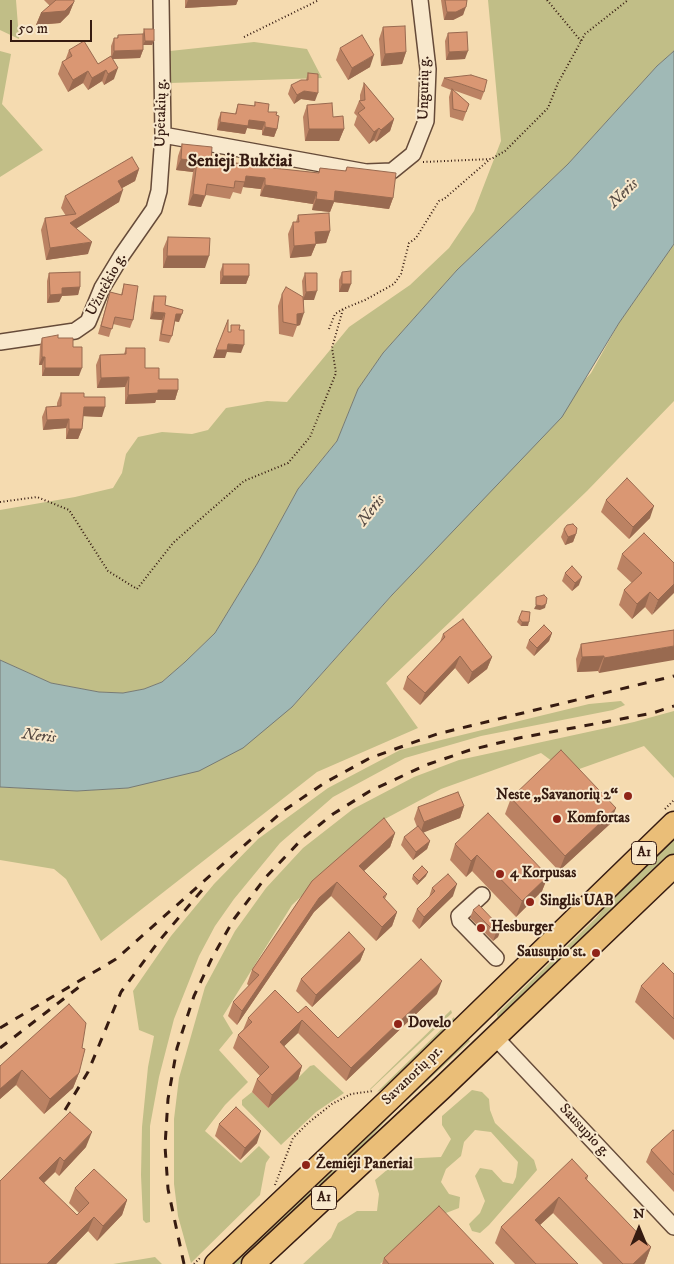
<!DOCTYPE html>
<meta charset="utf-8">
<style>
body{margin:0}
#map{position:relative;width:674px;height:1264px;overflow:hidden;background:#f5dbb0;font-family:"IM FELL DW Pica",serif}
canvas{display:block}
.north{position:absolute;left:614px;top:1204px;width:50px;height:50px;-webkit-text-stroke:4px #f8e8cc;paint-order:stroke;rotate:0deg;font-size:14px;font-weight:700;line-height:20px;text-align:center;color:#361b11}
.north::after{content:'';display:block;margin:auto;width:18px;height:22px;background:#361b11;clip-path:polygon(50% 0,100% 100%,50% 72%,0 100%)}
.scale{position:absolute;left:10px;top:20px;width:82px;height:22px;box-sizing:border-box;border:2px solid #361b11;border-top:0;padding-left:6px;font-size:15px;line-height:18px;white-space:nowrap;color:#361b11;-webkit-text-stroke:4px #f8e8cc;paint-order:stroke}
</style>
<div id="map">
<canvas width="674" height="1264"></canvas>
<div class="north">N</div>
<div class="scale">50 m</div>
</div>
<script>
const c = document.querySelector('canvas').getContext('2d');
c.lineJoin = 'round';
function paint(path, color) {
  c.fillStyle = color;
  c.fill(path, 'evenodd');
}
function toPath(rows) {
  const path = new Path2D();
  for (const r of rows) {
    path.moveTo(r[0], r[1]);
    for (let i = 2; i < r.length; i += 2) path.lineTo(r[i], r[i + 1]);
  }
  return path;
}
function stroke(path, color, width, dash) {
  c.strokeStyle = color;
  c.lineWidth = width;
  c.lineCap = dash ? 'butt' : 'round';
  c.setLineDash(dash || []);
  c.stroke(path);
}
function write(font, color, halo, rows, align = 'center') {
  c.font = font + ' "IM FELL DW Pica",serif';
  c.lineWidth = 4;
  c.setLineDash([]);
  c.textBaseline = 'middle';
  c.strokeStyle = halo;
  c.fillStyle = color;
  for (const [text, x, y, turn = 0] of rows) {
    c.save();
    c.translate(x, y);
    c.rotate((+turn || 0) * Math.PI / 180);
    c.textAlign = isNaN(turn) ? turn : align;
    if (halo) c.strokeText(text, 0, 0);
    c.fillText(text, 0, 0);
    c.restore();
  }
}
const green = toPath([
 [0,0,16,0,19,39,0,30],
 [488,0,674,0,674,51,657,66,568,164,457,270,383,353,358,389,337,441,298,489,257,564,215,633,185,662,162,682,144,689,123,693,99,692,51,683,0,660,0,510,75,497,113,488,122,473,126,454,138,437,162,432,192,434,208,430,226,408,267,401,287,402,349,327,410,285,449,248,474,211,501,141],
 [254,42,307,49,322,78,170,83,170,51],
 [0,51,11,54,2,104,43,150,0,177],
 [674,244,674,401,587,491,386,683,418,728,317,772,101,941,66,879,54,869,0,860,0,787,77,791,128,788,292,707,591,373,619,323],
 [621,701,625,705,613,710,481,736,405,758,333,797,280,843,234,899,215,926,199,956,174,1019,159,1077,150,1126,150,1222,146,1223,143,1220,141,1175,142,1127,148,1067,154,1036,139,1030,133,991,171,936,214,884,258,839,328,788,400,750,589,704],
 [674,711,674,778,644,746,568,773,541,753,441,789,383,820,292,905,223,1016,233,1033,219,1050,248,1082,225,1105,205,1131,241,1163,259,1146,270,1157,266,1163,260,1195,191,1263,178,1216,174,1184,174,1119,179,1078,205,987,235,931,266,888,303,848,353,809,414,777,459,760,634,722],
 [674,834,674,854,503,1018,498,1020,497,1014,596,918,623,884],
 [451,1010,452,1013,370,1090,370,1089],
 [454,1017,455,1020,386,1087,377,1092],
 [467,1038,470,1041,393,1113,352,1157,239,1264,233,1264],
 [314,1065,344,1093,316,1112,281,1145,242,1105,242,1100,252,1092,268,1108,310,1066],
 [472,1090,482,1092,489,1099,490,1110,495,1123,534,1160,537,1170,489,1225,480,1233,472,1231,469,1224,480,1213,485,1201,475,1176,480,1168,492,1170,503,1182,513,1184,516,1177,518,1162,491,1132,475,1130,464,1142,461,1156,446,1169,441,1182,449,1194,460,1197,459,1208,433,1218,380,1264,303,1264,331,1238,338,1223,357,1211,377,1211,379,1194,375,1180,400,1159,441,1157,451,1139,442,1125,442,1116],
 [155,1257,162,1264,113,1264]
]);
const water = toPath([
 [674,51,674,244,619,323,562,417,392,595,292,707,243,748,199,771,128,788,77,791,0,787,0,660,51,683,99,692,123,693,144,689,162,682,185,662,215,633,257,564,298,489,337,441,358,389,383,353,457,270,568,164,657,66,674,51]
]);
const path = toPath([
 [547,0,581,41],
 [244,37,319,0],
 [423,162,491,159,505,151,548,108,558,83,585,34,628,0],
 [329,329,335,314,343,309,365,300,394,284,401,274,409,243,416,238,439,201,444,199,489,160],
 [0,502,37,497,69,510,108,571,137,589,173,543,244,481,288,463,310,437,336,373,332,348,343,309],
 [665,809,674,800],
 [275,1185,293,1138,308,1123,332,1104,351,1094,373,1091],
 [194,1264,200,1258]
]);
const minor = toPath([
 [163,135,366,172,392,171,413,154,426,121,428,69,420,0],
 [0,342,75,331,88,322,102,288,122,255,154,209,159,191,163,135,161,0],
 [482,895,459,916,460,921,496,958],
 [494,1036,674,1227]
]);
const highway = toPath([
 [216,1264,392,1097,674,823],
 [253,1264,443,1087,674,866]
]);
const rail = toPath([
 [0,1028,116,959,283,811,326,782,370,758,437,734,674,676],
 [0,1048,79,987],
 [65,1110,88,1072,121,992,159,941,203,889],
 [184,1264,168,1189,165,1146,168,1099,177,1048,194,996,212,958,234,919,266,877,303,838,333,814,370,791,426,765,470,750,519,738,653,713,674,706]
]);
const wall = toPath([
 [44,0,74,0,74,2,69,14,60,23,36,25,41,13,50,6],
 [185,0,238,0,236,5,185,8],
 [441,0,467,0,463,15,453,20,444,20],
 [383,27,406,52,402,64,381,66,379,39],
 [144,29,152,45,143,45,143,33],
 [448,33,465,59,446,60,445,41],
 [118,35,143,50,140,58,113,59,114,79,104,85,102,81,88,90,83,83,68,92,58,74,62,62,65,61,69,50,98,64,111,56,111,46,114,38,117,38],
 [340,48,370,67,348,80,336,60],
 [308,73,315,101,301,99,294,104,288,94,291,85,306,80],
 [444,78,484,92,481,100,453,90,469,104,463,121,450,117,449,97,451,90,441,86],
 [364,83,394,119,390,131,376,142,374,140,369,144,354,125,357,116,354,113,359,101,360,100,360,95],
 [255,102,268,112,276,115,277,129,274,137,262,135,262,130,247,128,245,134,217,130,218,120,221,112,235,114,238,104,254,106],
 [307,105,333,117,344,129,339,141,305,141,303,117],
 [182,144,211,162,236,165,236,163,255,166,257,161,273,168,318,173,320,168,345,171,347,167,393,198,389,209,334,202,330,212,312,210,313,204,260,196,261,189,243,187,241,194,233,192,230,199,206,195,201,207,188,205,193,172,176,170,178,156],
 [139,169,135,181,122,188,119,202,76,228,88,254,46,260,41,230,45,218,66,216,61,208,65,196],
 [298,215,330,231,326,243,316,244,311,256,290,258,288,234,293,222,296,222],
 [168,237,205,268,163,268,163,249],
 [223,264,249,276,246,284,220,284,220,272],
 [342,272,348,292,339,292,339,280],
 [49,273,80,287,78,295,62,296,59,302,47,303,47,281],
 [305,273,314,300,304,300,300,325,297,326,293,337,279,334,278,306,282,294,303,297,302,281],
 [124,284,133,320,130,328,113,324,109,337,98,334,110,292,121,295],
 [154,296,165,305,179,322,175,321,172,336,169,343,159,341,162,320,150,319,152,303],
 [42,338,58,338,73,347,79,376,42,376,42,365,39,365,40,346],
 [126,348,145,368,159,379,178,390,175,400,156,400,155,403,125,404,125,387,97,388,96,365,100,355,124,354],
 [61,393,84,397,102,417,83,416,82,429,78,439,66,439,66,428,43,430,42,417,46,407,57,407,57,403],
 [606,500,650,518,629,539,601,512],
 [564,529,576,534,573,542,565,545,561,537],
 [622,554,674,563,652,615,645,607,632,619,619,605,624,590,632,583,617,569],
 [565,573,579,585,572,591,562,581],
 [522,611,528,626,521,626,517,622],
 [674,630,599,673,598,671,577,672,576,659,581,644],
 [552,633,549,641,534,656,526,648,529,640],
 [443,634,492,657,487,669,468,684,455,668,420,705,403,689,407,677,440,642],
 [511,798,610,824,559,871,505,814],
 [464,806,460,818,423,832,430,841,427,849,413,860,401,845,404,837,417,827,414,819,418,807],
 [395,833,390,847,364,871,387,894,385,899,397,912,392,926,376,941,331,896,314,912,237,1025,228,1016,233,1002,249,986,247,984,252,970,312,881],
 [455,844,548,876,542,891,516,917,472,871,466,877,450,860],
 [413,875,426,876,417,885,412,879],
 [432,888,453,896,419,929,412,921,417,909,429,897],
 [473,910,501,928,498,937,493,941,470,918],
 [365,949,360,961,312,1007,296,991,301,979],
 [674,974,674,1040,635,1002,641,986],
 [437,994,346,1081,298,1033,284,1046,302,1066,298,1079,268,1108,252,1092,257,1079,260,1076,233,1048,238,1035,243,1030,248,1018,298,1013,338,1038],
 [82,1048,79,1073,73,1088,44,1114,16,1085,0,1099,0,1066],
 [219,1124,257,1143,240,1160,215,1136],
 [674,1131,674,1192,646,1162,651,1150],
 [86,1147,59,1176,55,1172,44,1183,77,1215,79,1213,69,1203,75,1188,127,1200,122,1215,97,1241,88,1231,56,1264,0,1264,0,1181],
 [588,1176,587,1180,651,1247,645,1263,644,1264,603,1264,553,1213,540,1225,578,1264,515,1264,495,1243,501,1227],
 [384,1258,494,1264,382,1264]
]);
const shadedWall = toPath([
 [188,0,238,0,236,5,185,8],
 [74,2,69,14,60,23,36,25,41,13],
 [466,7,463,15,453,20,444,20,447,12],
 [145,41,154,41,152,45,143,45],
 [143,50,140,58,111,59,114,51],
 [468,51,465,59,446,60,449,52],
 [406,52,402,64,381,66,385,54],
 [374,55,370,67,348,80,352,68],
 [118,68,114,79,104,85,108,74],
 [106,70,102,81,88,90,92,78],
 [88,71,83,83,68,92,73,80],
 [304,91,318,93,315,101,301,99,294,104,297,95],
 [394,119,390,131,376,142,381,130],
 [249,120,265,122,262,130,247,128,245,134,217,130,220,122],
 [265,127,277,129,274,137,262,135],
 [379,128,374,140,369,144,374,132],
 [309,129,344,129,339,141,305,141],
 [181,159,197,161,193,172,176,170],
 [139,169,135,181,113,193,118,181],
 [246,176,265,178,261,189,243,187],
 [265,185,317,192,313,204,260,196],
 [123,190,119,202,66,235,70,223],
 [335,191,393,198,389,209,334,202,330,212,312,210,316,199],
 [193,194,205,196,201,207,188,205],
 [330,231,326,243,310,244,315,232],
 [92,242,88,254,46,260,50,248],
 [316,244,311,256,290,258,294,246],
 [167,256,209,256,205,268,163,268],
 [223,276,249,276,246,284,220,284],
 [342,284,351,284,348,292,339,292],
 [80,287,78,295,62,296,59,302,47,303,50,295,62,288],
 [317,291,314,300,303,300,306,292],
 [153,312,165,313,162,320,150,319],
 [304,313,300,325,297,326,297,314],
 [176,314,182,314,179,322,173,321],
 [228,344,244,345,241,353,227,352,225,358,213,358,216,350],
 [42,357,45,357,42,365,39,365],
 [45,368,82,368,79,376,42,376],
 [129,377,125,387,97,388,101,378],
 [158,390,178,390,175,400,156,400,155,403,125,404,128,395],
 [84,407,105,407,102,417,81,416],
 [69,419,66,428,43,430,47,420],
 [69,429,82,429,78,439,66,439],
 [654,506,650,518,629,539,633,527],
 [576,534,573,542,565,545,568,537],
 [582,577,579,585,572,591,575,583],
 [674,584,674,593,652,615,658,600],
 [650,592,645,607,632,619,637,604],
 [546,604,545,608,540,610,534,609,536,605],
 [522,622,529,622,528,626,521,626],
 [552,633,549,641,534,656,537,648],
 [674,646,674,660,599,673,604,658],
 [460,656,455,668,420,705,425,693],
 [604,656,598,671,577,672,582,657],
 [492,657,487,669,468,684,472,672],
 [464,806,460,818,420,834,424,822],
 [616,808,610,824,559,871,565,856],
 [395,833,390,847,354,880,359,866],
 [430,841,427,849,413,860,416,852],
 [477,855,472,871,466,877,471,861],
 [428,872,426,876,417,885,419,881],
 [548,876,542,891,516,917,522,901],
 [337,882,331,896,314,912,237,1025,242,1011,319,898],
 [457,884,453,896,419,929,424,917],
 [397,912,392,926,376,941,382,927],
 [501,928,498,937,493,941,496,933],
 [365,949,360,961,312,1007,316,995],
 [442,981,437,994,346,1081,351,1068],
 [302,1020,298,1033,275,1055,280,1042],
 [302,1066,298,1079,268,1108,272,1095],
 [22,1070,16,1085,0,1099,0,1089],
 [79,1073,73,1088,44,1114,50,1099],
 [261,1131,257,1143,240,1160,245,1148],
 [92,1132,86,1147,59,1176,64,1161],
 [60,1157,55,1172,33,1193,39,1178],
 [559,1197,553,1213,529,1235,535,1220],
 [127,1200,122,1215,97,1241,103,1226],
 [94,1217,88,1231,56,1264,47,1264],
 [651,1247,645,1263,644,1264,633,1264]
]);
const building = toPath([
 [56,0,74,0,74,2,65,11,41,13,56,0],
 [445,0,467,0,466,7,456,12,447,12,445,0],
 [405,26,406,52,385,54,383,27,405,26],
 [144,29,154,29,154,41,145,41,144,29],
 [467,32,468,51,449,52,448,33,467,32],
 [143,34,143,50,114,51,114,38,118,38,118,35,143,34],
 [362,35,374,55,352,68,340,48,362,35],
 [84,41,98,64,111,56,118,68,108,74,106,70,92,78,88,71,73,80,62,62,72,56,69,50,84,41],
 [308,73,318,74,318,93,304,91,297,95,291,85,301,80,308,80,308,73],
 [471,75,487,80,484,92,444,78,471,75],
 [364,83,394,119,381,130,379,128,374,132,358,113,365,108,359,101,365,100,364,83],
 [452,89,469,104,466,112,453,109,452,89],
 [255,102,269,104,268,112,277,112,276,115,279,116,277,129,265,127,265,122,249,120,248,126,220,122,221,112,236,114,238,104,255,106,255,102],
 [332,103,333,117,343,116,344,129,309,129,307,105,332,103],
 [182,144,212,147,211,162,236,165,236,163,257,166,257,161,273,162,273,168,319,173,320,168,346,171,347,167,396,173,393,198,335,191,334,201,316,199,317,192,265,185,265,178,246,176,245,182,235,181,234,188,207,184,205,196,193,194,197,161,181,159,182,144],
 [132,157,139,169,118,181,123,190,70,223,92,242,50,248,45,218,76,214,65,196,132,157],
 [329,213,330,231,315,232,316,244,294,246,293,222,299,222,298,215,329,213],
 [168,237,210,238,209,256,167,256,168,237],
 [223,264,249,264,249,276,223,276,223,264],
 [351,271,351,284,342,284,342,272,351,271],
 [80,272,80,287,62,288,62,294,50,295,49,273,80,272],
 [305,273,317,273,317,291,306,292,305,273],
 [124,284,138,286,133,320,115,317,112,329,101,326,110,292,122,295,124,284],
 [286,287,303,297,304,313,297,314,297,325,283,322,282,294,286,287],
 [154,296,166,296,165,305,183,310,182,314,176,314,172,336,161,334,165,313,153,312,154,296],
 [228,320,228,332,231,332,231,325,240,325,239,330,244,330,244,345,228,344,227,350,216,350,228,320],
 [58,335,58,338,73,338,73,347,82,347,82,368,45,368,45,357,42,357,42,338,58,335],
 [126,348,145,348,145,368,159,368,159,379,178,379,178,390,158,390,158,393,128,395,129,377,101,378,100,355,126,354,126,348],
 [61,393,84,393,84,397,105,397,105,407,84,407,82,429,69,429,69,419,47,420,46,407,61,406,61,393],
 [627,478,654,506,633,527,606,500,627,478],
 [573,524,577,528,576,534,568,537,564,529,567,525,573,524],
 [644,533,674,563,674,584,658,600,650,592,637,604,624,590,642,573,622,554,644,533],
 [572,566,582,577,575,583,565,573,572,566],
 [544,595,547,598,546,604,542,606,536,605,536,597,544,595],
 [522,611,530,612,529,622,522,622,519,618,522,611],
 [463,619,492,657,472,672,460,656,425,693,407,677,445,637,443,634,463,619],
 [544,625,552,633,537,648,529,640,544,625],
 [674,630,674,646,604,658,604,656,582,657,581,644,674,630],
 [561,750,616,808,565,856,511,798,561,750],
 [458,792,464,806,424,822,418,807,458,792],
 [488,813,548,876,522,901,477,855,471,861,455,844,488,813],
 [384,818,395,833,359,866,387,894,383,897,397,912,382,927,337,882,319,898,242,1011,233,1002,259,975,252,970,312,881,384,818],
 [418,826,430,841,416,852,404,837,418,826],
 [422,866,428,872,419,881,413,875,422,866],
 [448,874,457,884,424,917,417,909,435,891,432,888,448,874],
 [479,905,501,928,496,933,473,910,479,905],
 [349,932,365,949,316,995,301,979,349,932],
 [421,959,442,981,351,1068,302,1020,280,1042,302,1066,272,1095,257,1079,269,1067,238,1035,252,1022,248,1018,275,990,298,1013,306,1006,338,1038,421,959],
 [663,963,674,974,674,1019,641,986,663,963],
 [69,1004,86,1023,82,1048,85,1049,79,1073,50,1099,22,1070,0,1089,0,1066,69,1004],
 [236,1107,261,1131,245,1148,219,1124,236,1107],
 [70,1112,92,1132,64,1161,60,1157,39,1178,77,1215,89,1203,75,1188,94,1169,127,1200,103,1226,94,1217,47,1264,0,1264,0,1181,70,1112],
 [673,1130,674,1131,674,1175,651,1150,673,1130],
 [572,1159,588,1176,585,1178,651,1247,633,1264,623,1264,559,1197,535,1220,578,1264,536,1264,501,1227,572,1159],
 [439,1206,494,1264,389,1264,384,1258,439,1206]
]);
const markers = [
 [628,796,5,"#8f2418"],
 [557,819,5,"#8f2418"],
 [500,874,5,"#8f2418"],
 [530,902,5,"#8f2418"],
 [481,928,5,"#8f2418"],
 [596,953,5,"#8f2418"],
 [398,1024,5,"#8f2418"],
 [306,1165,5,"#8f2418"]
];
const shields = [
 [644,853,25],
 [324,1198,25]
];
const shieldNames = [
 ["A1",644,853],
 ["A1",324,1198]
];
const streetNames = [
 ["Ungurių g.",425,88,-89],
 ["Upėtakių g.",162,113,-89],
 ["Užutėkio g.",107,285,-62],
 ["Savanorių pr.",413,1076,-44],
 ["Sausupio g.",584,1131,47]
];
const poiNames = [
 ["Neste „Savanorių 2“",618,796,"right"],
 ["Komfortas",567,819],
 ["4 Korpusas",510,874],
 ["Singlis UAB",540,902],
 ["Hesburger",491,928],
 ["Sausupio st.",586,953,"right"],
 ["Dovelo",408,1024],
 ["Žemieji Paneriai",316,1165]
];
const waterNames = [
 ["Neris",624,194,-44],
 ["Neris",372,511,-52],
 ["Neris",39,737,7]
];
const quarterNames = [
 ["Senieji Bukčiai",240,162]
];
paint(green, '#c1be87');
paint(water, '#a0b9b6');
stroke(water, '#767a74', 1);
stroke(minor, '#664b39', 18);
stroke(highway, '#361b11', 25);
stroke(path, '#361b11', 2, [1, 2.5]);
stroke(minor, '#f8e8cc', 15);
stroke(highway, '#eabe78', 22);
stroke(rail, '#361b11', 3, [9, 9]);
paint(wall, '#bb8263');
paint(shadedWall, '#996a50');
paint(building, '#da9773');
stroke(building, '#996a50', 1);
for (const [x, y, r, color] of markers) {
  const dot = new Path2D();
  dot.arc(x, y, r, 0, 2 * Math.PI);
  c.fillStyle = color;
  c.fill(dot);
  stroke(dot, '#f8e8cc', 2);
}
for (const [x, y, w] of shields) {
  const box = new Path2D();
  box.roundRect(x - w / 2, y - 11.5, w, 23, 4);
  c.fillStyle = '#f8e8cc';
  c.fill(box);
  stroke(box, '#361b11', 1);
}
write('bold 14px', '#361b11', null, shieldNames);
write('15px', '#361b11', '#f8e8cc', streetNames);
write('bold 15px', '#361b11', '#f8e8cc', poiNames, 'left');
write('italic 16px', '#564a43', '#f8e8cc', waterNames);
write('bold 18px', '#361b11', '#f8e8cc', quarterNames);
</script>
